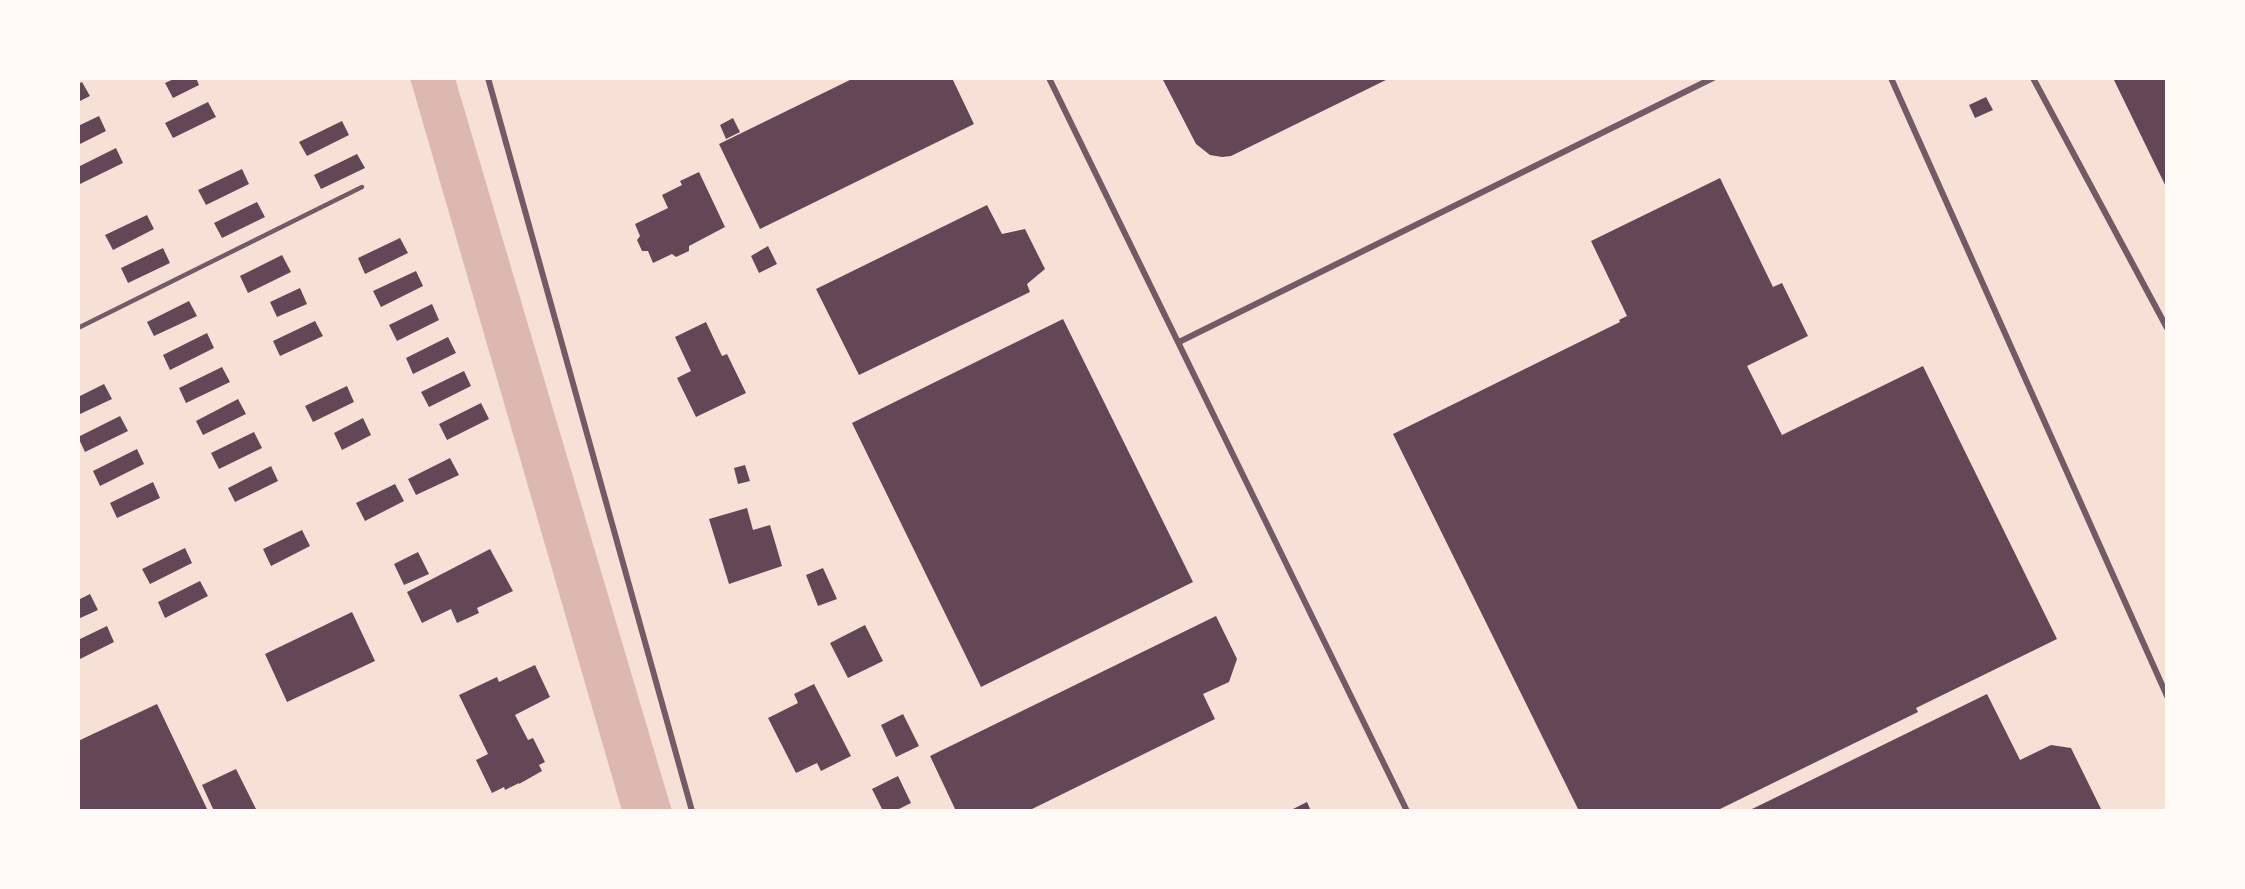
<!DOCTYPE html>
<style>
body{margin:0}
#map{position:relative;width:2245px;height:889px;overflow:hidden;background:#f7e1d7;font-family:"PT Sans Narrow",sans-serif}
canvas{display:block}
.frame{position:absolute;inset:0;border:80px solid #fffaf5;pointer-events:none}
</style>
<div id="map">
<canvas width="2245" height="889"></canvas>
<div class="frame"></div>
</div>
<script>
const c = document.querySelector('canvas').getContext('2d');
c.lineJoin = 'round';
function paint(path, color) {
  c.fillStyle = color;
  c.fill(path, 'evenodd');
}
function toPath(rows) {
  const path = new Path2D();
  for (const r of rows) {
    path.moveTo(r[0], r[1]);
    for (let i = 2; i < r.length; i += 2) path.lineTo(r[i], r[i + 1]);
  }
  return path;
}
function stroke(path, color, width, dash) {
  c.strokeStyle = color;
  c.lineWidth = width;
  c.lineCap = dash ? 'butt' : 'round';
  c.setLineDash(dash || []);
  c.stroke(path);
}
const water = toPath([
 [410,78,455,78,672,811,622,811]
]);
const building = toPath([
 [176,78,196,78,199,85,173,98,165,83],
 [854,78,952,78,974,124,760,229,719,144],
 [1162,78,1390,78,1231,156,1222,157,1210,155,1196,144],
 [2113,78,2167,78,2167,189],
 [82,82,90,96,78,102,78,84],
 [1986,97,1993,110,1975,118,1969,105],
 [208,102,216,117,173,138,165,123],
 [99,116,106,131,78,145,78,126],
 [733,118,740,132,726,139,720,125],
 [342,121,349,135,307,156,299,142],
 [116,148,123,163,80,184,78,179,78,167],
 [357,154,365,168,321,189,314,175],
 [242,169,249,184,206,205,198,190],
 [699,172,725,227,689,246,689,251,676,257,672,254,653,263,648,251,642,251,637,240,640,236,635,224,668,208,662,195,682,185,680,181],
 [1720,178,1773,287,1782,283,1808,336,1747,366,1782,435,1923,366,2057,639,1916,708,1918,712,1716,811,1579,811,1393,434,1620,322,1619,320,1627,316,1591,241],
 [257,202,265,217,222,238,214,223],
 [987,205,1002,234,1025,229,1045,269,1027,284,1030,292,859,375,816,289],
 [147,215,154,229,113,250,105,235],
 [400,238,408,253,365,274,358,258],
 [768,246,777,264,759,273,751,256],
 [163,248,170,263,128,283,121,268],
 [282,255,291,272,248,293,240,276],
 [416,271,423,286,381,307,373,291],
 [300,288,307,304,277,317,270,302],
 [189,301,197,316,154,336,147,322],
 [432,304,439,320,397,341,389,325],
 [1063,319,1193,582,981,687,852,423],
 [315,321,323,336,280,356,273,341],
 [706,322,722,356,727,354,746,393,696,417,677,378,691,371,675,337],
 [207,333,214,348,170,370,163,355],
 [448,337,456,353,413,374,406,358],
 [222,367,230,382,186,403,179,388],
 [464,371,471,386,429,407,421,392],
 [104,384,112,399,78,415,78,397],
 [347,386,354,402,313,422,305,406],
 [238,399,246,414,203,435,196,421],
 [481,403,489,419,447,440,439,424],
 [120,416,128,431,85,452,78,437],
 [363,418,371,435,342,450,334,433],
 [254,432,262,448,219,469,211,453],
 [137,449,144,464,100,486,93,471],
 [450,458,459,475,416,495,408,479],
 [745,465,750,481,738,484,734,468],
 [271,466,278,481,235,502,228,488],
 [153,482,160,498,117,518,110,503],
 [395,484,404,501,365,521,356,503],
 [747,508,753,530,770,525,782,566,729,584,709,519],
 [302,530,310,546,271,566,263,549],
 [185,548,192,563,150,584,142,569],
 [490,549,513,591,477,608,479,613,457,623,451,609,422,623,407,592],
 [418,552,429,574,404,585,394,564],
 [823,568,837,599,818,606,806,575],
 [200,581,208,596,165,618,158,602],
 [90,594,98,610,78,619,78,600],
 [352,612,375,661,287,702,265,654],
 [1216,616,1237,659,1229,682,1203,694,1215,719,1028,811,956,811,930,756],
 [865,625,883,661,848,678,830,643],
 [107,626,114,642,78,660,78,640],
 [535,665,550,697,515,715,528,740,533,738,545,762,539,765,542,771,519,784,519,783,505,790,504,787,492,793,476,760,488,754,459,695,497,677,499,682],
 [814,684,851,756,821,771,817,763,796,773,768,718,798,703,794,694],
 [1987,694,2020,760,2051,745,2071,748,2102,811,1748,811],
 [157,704,208,811,80,811,78,807,78,741],
 [903,714,919,746,896,757,881,725],
 [236,769,257,811,214,811,202,785],
 [898,776,911,803,895,811,883,811,872,789],
 [1307,802,1311,811,1289,811]
]);
const service = toPath([
 [78,328,362,187]
]);
const minor = toPath([
 [488,78,692,811],
 [1049,78,1407,811],
 [1891,78,2167,696],
 [2033,78,2167,328],
 [1179,342,1713,78]
]);
paint(water, '#dcb8b0');
paint(building, '#644757');
stroke(service, '#755966', 4.5);
stroke(minor, '#755966', 6);
</script>
